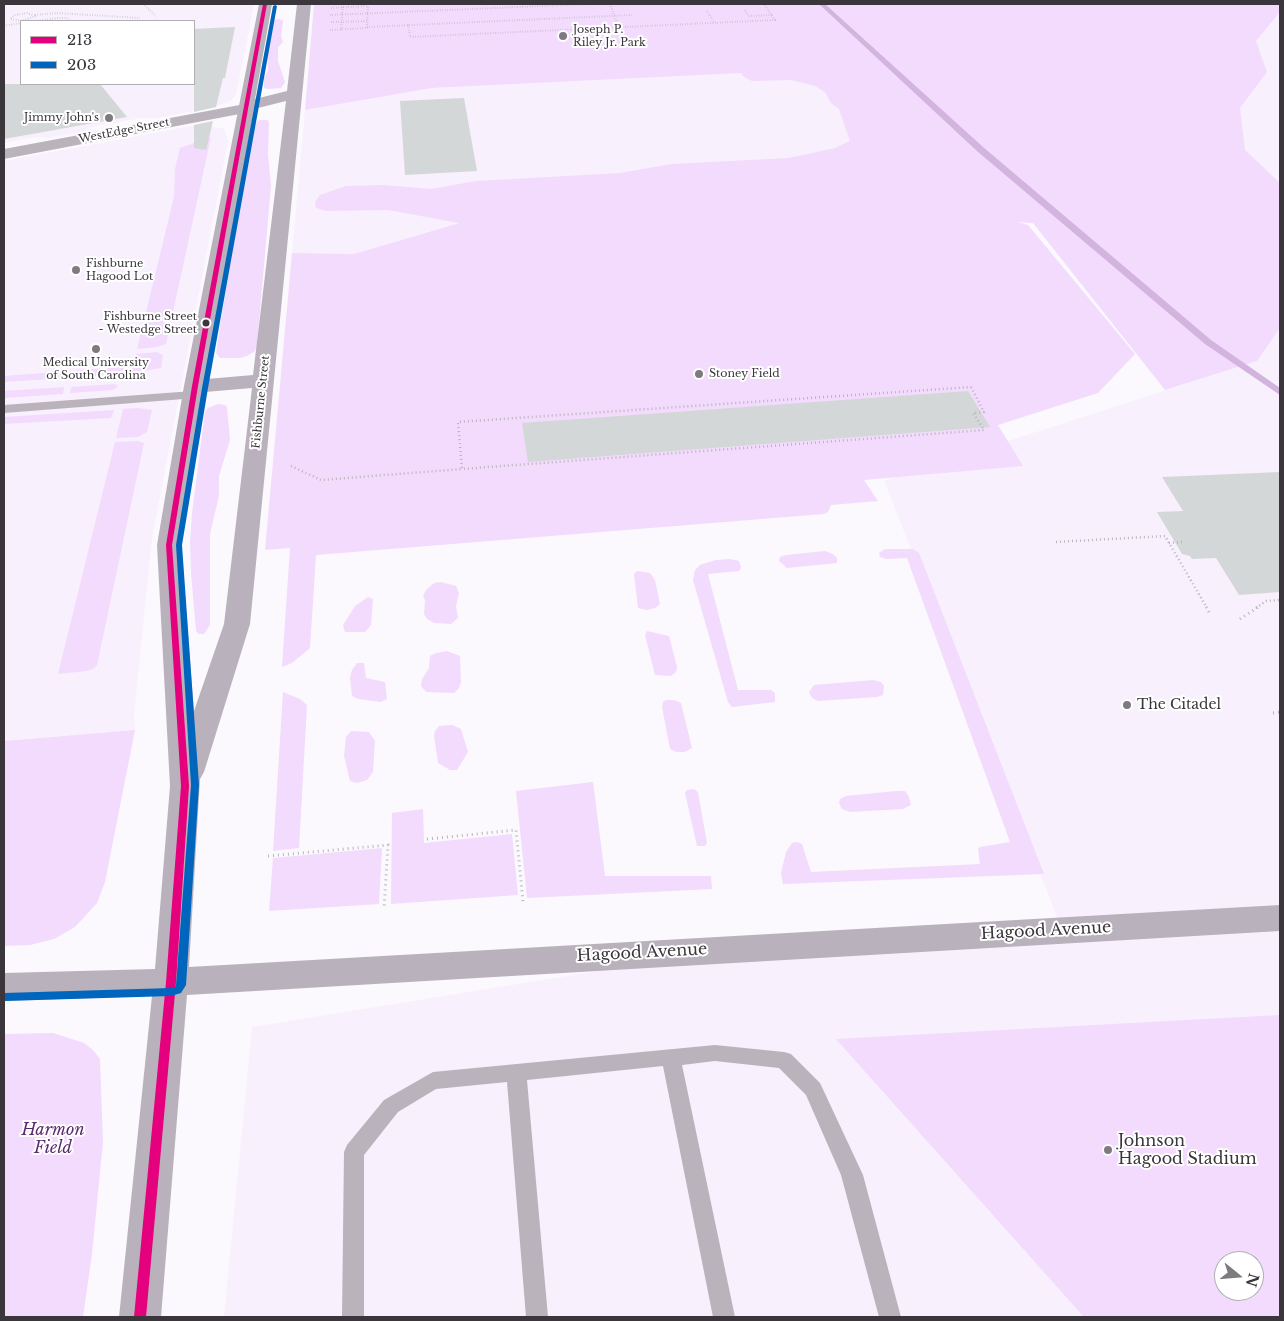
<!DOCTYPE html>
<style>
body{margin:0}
#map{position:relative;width:1284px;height:1321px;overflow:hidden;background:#fbf9fd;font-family:"Libre Baskerville",serif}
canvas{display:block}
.frame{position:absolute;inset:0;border:5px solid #3a363c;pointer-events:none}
.legend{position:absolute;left:20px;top:20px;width:175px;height:65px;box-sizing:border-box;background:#fff;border:1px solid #b0afb1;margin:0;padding:6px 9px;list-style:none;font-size:15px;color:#3a363c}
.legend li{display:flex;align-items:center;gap:10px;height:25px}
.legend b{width:25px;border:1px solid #b0afb1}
.north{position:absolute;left:1214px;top:1251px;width:50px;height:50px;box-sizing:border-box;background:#fff;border:1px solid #b0afb1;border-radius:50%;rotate:107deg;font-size:14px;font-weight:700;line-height:20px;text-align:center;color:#3a363c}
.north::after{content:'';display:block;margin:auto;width:18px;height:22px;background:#7e7a80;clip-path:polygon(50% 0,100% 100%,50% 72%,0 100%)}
</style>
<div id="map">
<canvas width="1284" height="1321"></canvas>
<div class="frame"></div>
<ul class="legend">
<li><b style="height:6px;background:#e5007d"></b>213</li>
<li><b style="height:6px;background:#0065bd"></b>203</li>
</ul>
<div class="north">N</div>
</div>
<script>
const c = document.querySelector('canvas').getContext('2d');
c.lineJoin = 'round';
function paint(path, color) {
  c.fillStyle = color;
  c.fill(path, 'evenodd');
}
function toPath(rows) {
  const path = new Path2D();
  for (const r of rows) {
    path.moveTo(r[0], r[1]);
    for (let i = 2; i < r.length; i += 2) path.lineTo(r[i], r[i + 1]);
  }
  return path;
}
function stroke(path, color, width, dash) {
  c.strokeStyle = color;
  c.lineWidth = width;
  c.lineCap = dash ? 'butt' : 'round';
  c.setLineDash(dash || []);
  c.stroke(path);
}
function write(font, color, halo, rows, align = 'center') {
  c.font = font + ' "Libre Baskerville",serif';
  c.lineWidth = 4;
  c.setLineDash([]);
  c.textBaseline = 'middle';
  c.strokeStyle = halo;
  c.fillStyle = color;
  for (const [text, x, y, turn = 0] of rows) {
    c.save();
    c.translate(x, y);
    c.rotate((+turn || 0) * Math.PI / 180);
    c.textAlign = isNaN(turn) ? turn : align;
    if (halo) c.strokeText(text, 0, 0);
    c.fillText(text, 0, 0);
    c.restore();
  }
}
const built = toPath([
 [4,4,254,4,236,95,231,101,213,107,157,118,142,118,96,126,85,131,49,138,36,137,4,143],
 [21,21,194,21,194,84,21,84],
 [1280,12,1280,183,1244,150,1240,108,1267,72,1256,41],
 [838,68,918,174,481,216,354,254,292,253,305,110,432,88],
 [202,124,224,129,228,141,152,538,134,715,135,730,4,741,4,161],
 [1280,328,1280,1317,224,1317,252,1027,740,948,1062,929,884,481,1257,361],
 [1224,1261,1254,1261,1254,1291,1224,1291]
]);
const green = toPath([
 [314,4,1280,4,1280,12,1256,41,1267,72,1240,108,1245,150,1280,183,1280,328,1257,361,1165,390,1033,223,1018,222,1028,225,1135,354,1098,393,998,425,1023,466,864,480,878,501,831,505,828,512,824,514,316,555,310,648,292,663,282,667,290,548,265,550,292,253,354,254,459,223,388,210,326,211,316,208,315,202,320,195,346,186,383,185,431,189,476,181,620,173,672,164,789,158,835,148,850,141,839,109,831,103,825,92,815,86,791,80,752,81,744,77,741,73,432,88,305,110],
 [280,19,283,21,281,36,283,42,278,47,278,61,285,82,281,88,268,89,264,88,264,78,268,70,267,41,270,24,272,20],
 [259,120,268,120,269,123,268,154,271,186,257,345,255,351,247,356,240,358,220,358,216,353,221,320,247,164,256,123],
 [211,137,166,344,157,347,137,349,174,197,175,169,180,148],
 [157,352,163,355,161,368,131,373,136,354],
 [124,367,123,374,4,382,4,376],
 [114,384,118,386,113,390,70,393,71,387],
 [64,387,63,394,4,398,4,391],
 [218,404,225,405,227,407,230,440,219,476,219,496,210,534,210,625,204,634,199,634,196,631,191,573,190,542,192,513,205,412,208,408],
 [138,408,152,410,147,432,138,437,116,438,123,409],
 [114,410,111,418,4,424,4,417],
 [138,441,144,443,97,665,93,669,87,671,58,674,115,442],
 [885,549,913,549,919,553,1044,874,783,884,781,873,786,852,792,843,797,842,802,844,811,872,980,864,978,849,980,847,1010,842,907,558,886,559,880,557,879,553],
 [825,551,833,554,837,558,837,563,787,568,779,561,780,557,786,555],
 [730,559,739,561,741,568,739,571,708,574,738,690,771,690,775,693,775,702,732,707,728,702,693,580,695,570,700,565,716,560],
 [637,571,650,573,655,580,660,604,655,608,647,610,638,608,634,574],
 [441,582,456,586,459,593,456,606,458,618,451,624,434,623,427,619,424,614,425,600,423,596,426,590,434,583],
 [368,597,373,599,371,625,365,632,345,632,343,625,355,606],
 [647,631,669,636,677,667,676,672,671,676,655,675,645,635],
 [447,651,460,656,461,682,459,688,454,693,426,692,421,686,422,679,429,668,430,656,436,653],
 [357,663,364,663,366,678,385,682,387,699,381,702,358,699,352,696,350,678,352,670],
 [873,680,881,682,884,686,883,695,877,697,818,701,812,698,809,692,814,685],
 [283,692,300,699,307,705,299,848,273,851],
 [666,700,674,700,681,703,692,748,685,752,676,752,670,749,662,707,663,702],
 [452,725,461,729,468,752,457,770,450,770,438,763,434,736,435,731,439,726],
 [135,730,105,882,97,903,75,927,54,939,30,945,4,946,4,741],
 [351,731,369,732,375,741,373,772,367,780,357,783,350,781,344,756,346,737],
 [593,782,605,876,711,876,712,889,527,898,516,791],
 [694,789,698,792,707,843,705,846,697,846,685,793,687,790],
 [896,791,905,791,909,797,911,805,903,809,850,812,842,809,839,803,840,799,846,796],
 [423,809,424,843,512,834,518,895,391,904,392,813],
 [382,848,379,904,269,911,273,858],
 [1280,1015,1280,1317,1084,1317,836,1039],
 [1224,1261,1254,1261,1254,1291,1224,1291],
 [53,1033,84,1043,93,1050,100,1059,103,1142,92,1254,83,1317,4,1317,4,1034]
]);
const stream = toPath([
 [819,4,825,4,983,147,1211,340,1280,388,1280,395,1205,344,977,151,819,4]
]);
const building = toPath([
 [235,27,225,78,223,78,216,107,194,112,194,29],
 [4,84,100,84,127,117,4,139],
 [464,98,477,171,405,175,400,101],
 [213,121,206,150,194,148,194,125],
 [968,391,990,427,528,462,522,423],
 [1280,472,1280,592,1239,595,1216,558,1192,559,1190,556,1182,554,1157,512,1183,511,1162,477]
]);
const pathFar2 = toPath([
 [143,4,156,16],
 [610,4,619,28],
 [331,8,368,6],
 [745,10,748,16,772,15],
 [707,11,714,23],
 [27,13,36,16,21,21,10,19,15,15,27,13],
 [35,15,57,13,140,18],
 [330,15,590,4],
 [35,21,59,18,67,18,70,21],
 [331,22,368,21],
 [408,25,410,37,775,20,764,4],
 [4,26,21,23],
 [367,27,632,15],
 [330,30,367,28,368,4],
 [341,30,343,4]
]);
const pathFar1 = toPath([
 [971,387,984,412,973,413,984,430,462,469,458,422,971,387],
 [291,466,321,480,462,469],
 [1056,542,1165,536,1207,608],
 [1169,543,1182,542],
 [1256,608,1266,601,1280,600]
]);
const path = toPath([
 [1206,607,1210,614],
 [1240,619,1258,607],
 [1273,713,1280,712],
 [427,839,516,830,523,902],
 [268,856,388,845,384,909]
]);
const lane = toPath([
 [193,391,197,392,199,395,197,398,4,413,4,405,193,391],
 [715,1045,784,1052,791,1054,820,1083,863,1175,901,1317,879,1317,841,1175,806,1095,779,1068,715,1061,682,1065,735,1317,713,1317,663,1066,527,1080,548,1317,526,1317,507,1082,436,1089,398,1112,364,1155,364,1317,342,1317,344,1152,347,1145,384,1100,433,1072,715,1045]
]);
const street = toPath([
 [245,104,250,106,253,109,250,112,4,159,4,149,245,104]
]);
const secondary = toPath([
 [259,4,272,4,255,99,287,91,297,4,311,4,250,624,204,772,200,779,189,967,1280,905,1280,931,187,995,161,1317,119,1317,152,996,4,1001,4,973,155,969,170,786,157,545,184,386,259,4],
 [286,101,253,375,207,379,254,109,286,101],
 [252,388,224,624,194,711,181,545,205,392,252,388]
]);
const bus1 = toPath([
 [263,4,267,4,198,386,172,545,189,786,176,982,146,1317,134,1317,166,982,181,786,166,545,192,386,263,4]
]);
const bus2 = toPath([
 [275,5,277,6,208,388,182,545,199,785,186,985,181,993,171,996,4,1001,4,993,171,988,175,987,176,985,191,785,176,545,202,388,273,6,275,5]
]);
const markers = [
 [563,36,5,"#7e7a80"],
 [109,118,5,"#7e7a80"],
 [76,270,5,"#7e7a80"],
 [206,323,4.5,"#3a363c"],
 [96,349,5,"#7e7a80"],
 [699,374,5,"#7e7a80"],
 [1127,705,5,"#7e7a80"],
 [1108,1150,5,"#7e7a80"]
];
const farPoinames = [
 ["Joseph P.",573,30],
 ["Riley Jr. Park",573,43],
 ["Jimmy John's",99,118,"right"],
 ["Fishburne",86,264],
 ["Hagood Lot",86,277],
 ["Medical University",96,363,"center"],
 ["of South Carolina",96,376,"center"],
 ["Stoney Field",709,374]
];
const farStreetnames = [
 ["WestEdge Street",124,131,-11],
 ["Fishburne Street",261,402,-84]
];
const farBusnames = [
 ["Fishburne Street",197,317],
 ["- Westedge Street",197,330]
];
const poiNames = [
 ["The Citadel",1137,705]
];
const nearStreetnames = [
 ["Hagood Avenue",1046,931,-3],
 ["Hagood Avenue",642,953,-3]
];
const nearParknames = [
 ["Harmon",53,1130],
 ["Field",53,1148]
];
const nearPoinames = [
 ["Johnson",1118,1141],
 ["Hagood Stadium",1118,1159]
];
paint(built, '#f8f0fd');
paint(green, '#f2dbfc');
paint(stream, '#d2b4de');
paint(building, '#d4d7d8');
stroke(pathFar2, '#b9b5bb', 2, [0.5, 2]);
stroke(pathFar1, '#b9b5bb', 2.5, [1, 3]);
stroke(path, '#b9b5bb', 3, [1, 4]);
paint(lane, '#bab3bc');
paint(street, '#bab3bc');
paint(secondary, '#b9b2bc');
paint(bus1, '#e5007d');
paint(bus2, '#0065bd');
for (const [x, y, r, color] of markers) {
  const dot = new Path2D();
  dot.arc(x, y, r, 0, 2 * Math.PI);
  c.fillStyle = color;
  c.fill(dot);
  stroke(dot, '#fff', 2);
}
write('11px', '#3a363c', '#fff', farPoinames, 'left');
write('11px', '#3a363c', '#fff', farStreetnames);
write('11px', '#3a363c', '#fff', farBusnames, 'right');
write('14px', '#3a363c', '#fff', poiNames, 'left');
write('16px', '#3a363c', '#fff', nearStreetnames);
write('italic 16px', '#5b286e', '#fff', nearParknames);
write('16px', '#3a363c', '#fff', nearPoinames, 'left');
</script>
